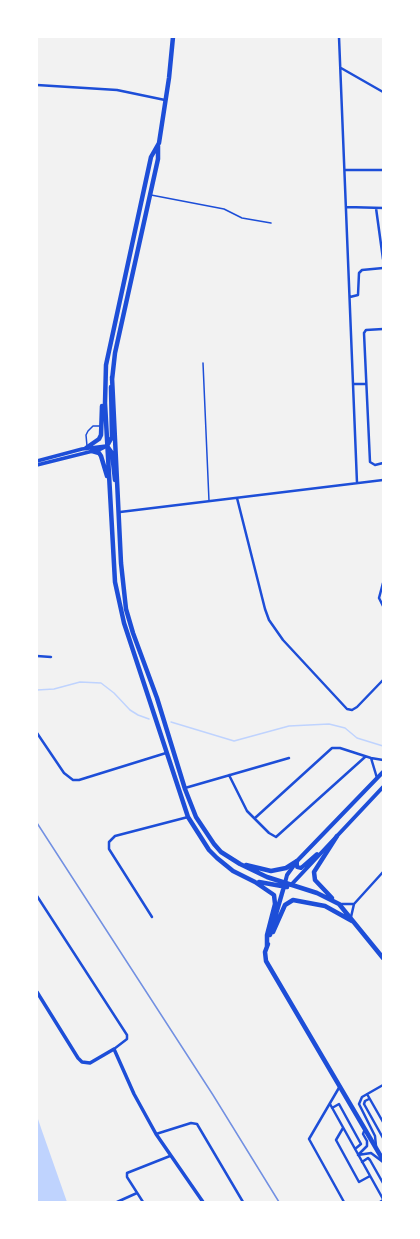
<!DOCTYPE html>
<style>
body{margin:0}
#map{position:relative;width:420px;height:1239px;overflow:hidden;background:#f2f2f2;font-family:"Zilla Slab",serif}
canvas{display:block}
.frame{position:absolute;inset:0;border:38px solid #fff;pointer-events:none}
</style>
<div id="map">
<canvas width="420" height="1239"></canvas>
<div class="frame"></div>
</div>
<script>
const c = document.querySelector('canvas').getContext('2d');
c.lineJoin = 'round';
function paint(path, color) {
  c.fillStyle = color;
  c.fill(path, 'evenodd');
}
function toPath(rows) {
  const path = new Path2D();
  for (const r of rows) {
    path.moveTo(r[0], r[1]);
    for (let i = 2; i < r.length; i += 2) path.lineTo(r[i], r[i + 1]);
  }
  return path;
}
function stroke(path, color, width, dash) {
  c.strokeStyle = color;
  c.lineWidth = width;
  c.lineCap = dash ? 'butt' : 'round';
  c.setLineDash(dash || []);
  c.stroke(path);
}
const water = toPath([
 [37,1116,41,1128,67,1202,37,1202]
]);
const stream = toPath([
 [37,690,54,689,80,682,101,683,114,693,130,710,138,715,149,719],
 [171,722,234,741,289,726,329,724,345,728,357,738,383,746]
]);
const service = toPath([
 [151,195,224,209,242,218,271,223],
 [203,363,209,501],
 [87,446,86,435,88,431,93,426,101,426]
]);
const minor = toPath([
 [339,37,357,483],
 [341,68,383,92],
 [37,85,117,90,165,100],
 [345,170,383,170],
 [347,207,383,208],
 [376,208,383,259],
 [350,297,358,295,359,273,362,270,383,268],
 [383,329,366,330,364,333,370,462,375,465,383,463],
 [354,384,366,384],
 [237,498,265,609,269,620,283,640,347,709,352,710,357,707,383,680],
 [120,512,383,480],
 [383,583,379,598,383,606],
 [37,656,51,657],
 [37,733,64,773,73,780,79,780,166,753],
 [371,758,377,778],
 [229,775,247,811,269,833,276,837,365,757],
 [185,788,289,758],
 [255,818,332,748,340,748,371,758,383,760],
 [37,896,127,1035,127,1039,114,1049],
 [339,904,354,904],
 [152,917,109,849,109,842,115,836,188,817],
 [351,917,354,904,383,872],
 [340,1086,309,1139,344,1202],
 [367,1094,383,1122],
 [369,1099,365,1101,364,1104,383,1138],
 [330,1104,383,1199],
 [332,1108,339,1104,361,1144,355,1149],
 [343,1128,336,1140,359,1182,370,1176],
 [365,1129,363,1134,367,1141,367,1146,358,1155,371,1153,383,1162],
 [156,1134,191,1123,197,1124,243,1202],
 [376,1146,375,1136,359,1104,362,1097,383,1085],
 [362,1162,368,1158,370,1160,383,1183],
 [117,1202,137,1193],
 [143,1202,127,1177,127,1173,170,1156],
 [380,1202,383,1200]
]);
const tertiary = toPath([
 [37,461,82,449,106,446],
 [37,465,101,449,107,446],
 [37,992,78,1058,82,1062,90,1063,114,1049,134,1094,156,1134,203,1202]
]);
const secondary = toPath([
 [297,862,297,867,301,868,317,854],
 [285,883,287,875,297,861,383,772],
 [291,885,383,787]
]);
const primary = toPath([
 [173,37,169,78,159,143,151,157,106,365,105,403,115,582,124,623,188,817,209,850,217,858,233,871,255,882,274,895,275,904,267,935,267,946],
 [112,377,121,563,126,609,133,633,157,698,185,789,196,817,214,844,221,852,240,864,267,877,317,893,339,904,383,958],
 [112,380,115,353,158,159,158,146],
 [107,446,112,437,111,387],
 [107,446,112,453,115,480],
 [86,448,99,439,101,435,102,406],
 [92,451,99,453,101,456,107,476],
 [246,865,271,871,286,868,297,861],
 [259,882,287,887],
 [332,898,315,880,314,872,337,836],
 [273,932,285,905,293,900,325,906,352,921],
 [270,935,285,883],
 [268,944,265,952,266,961,383,1160]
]);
const rail = toPath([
 [37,823,213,1095,279,1202]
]);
paint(water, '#bfd3fe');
stroke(stream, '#bfd3fe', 1.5);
stroke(service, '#1d4ed8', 1.5);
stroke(minor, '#1d4ed8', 2.5);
stroke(tertiary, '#1d4ed8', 3.5);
stroke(secondary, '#1d4ed8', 4);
stroke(primary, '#1d4ed8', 4.5);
stroke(rail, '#7290e2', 1.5);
</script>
